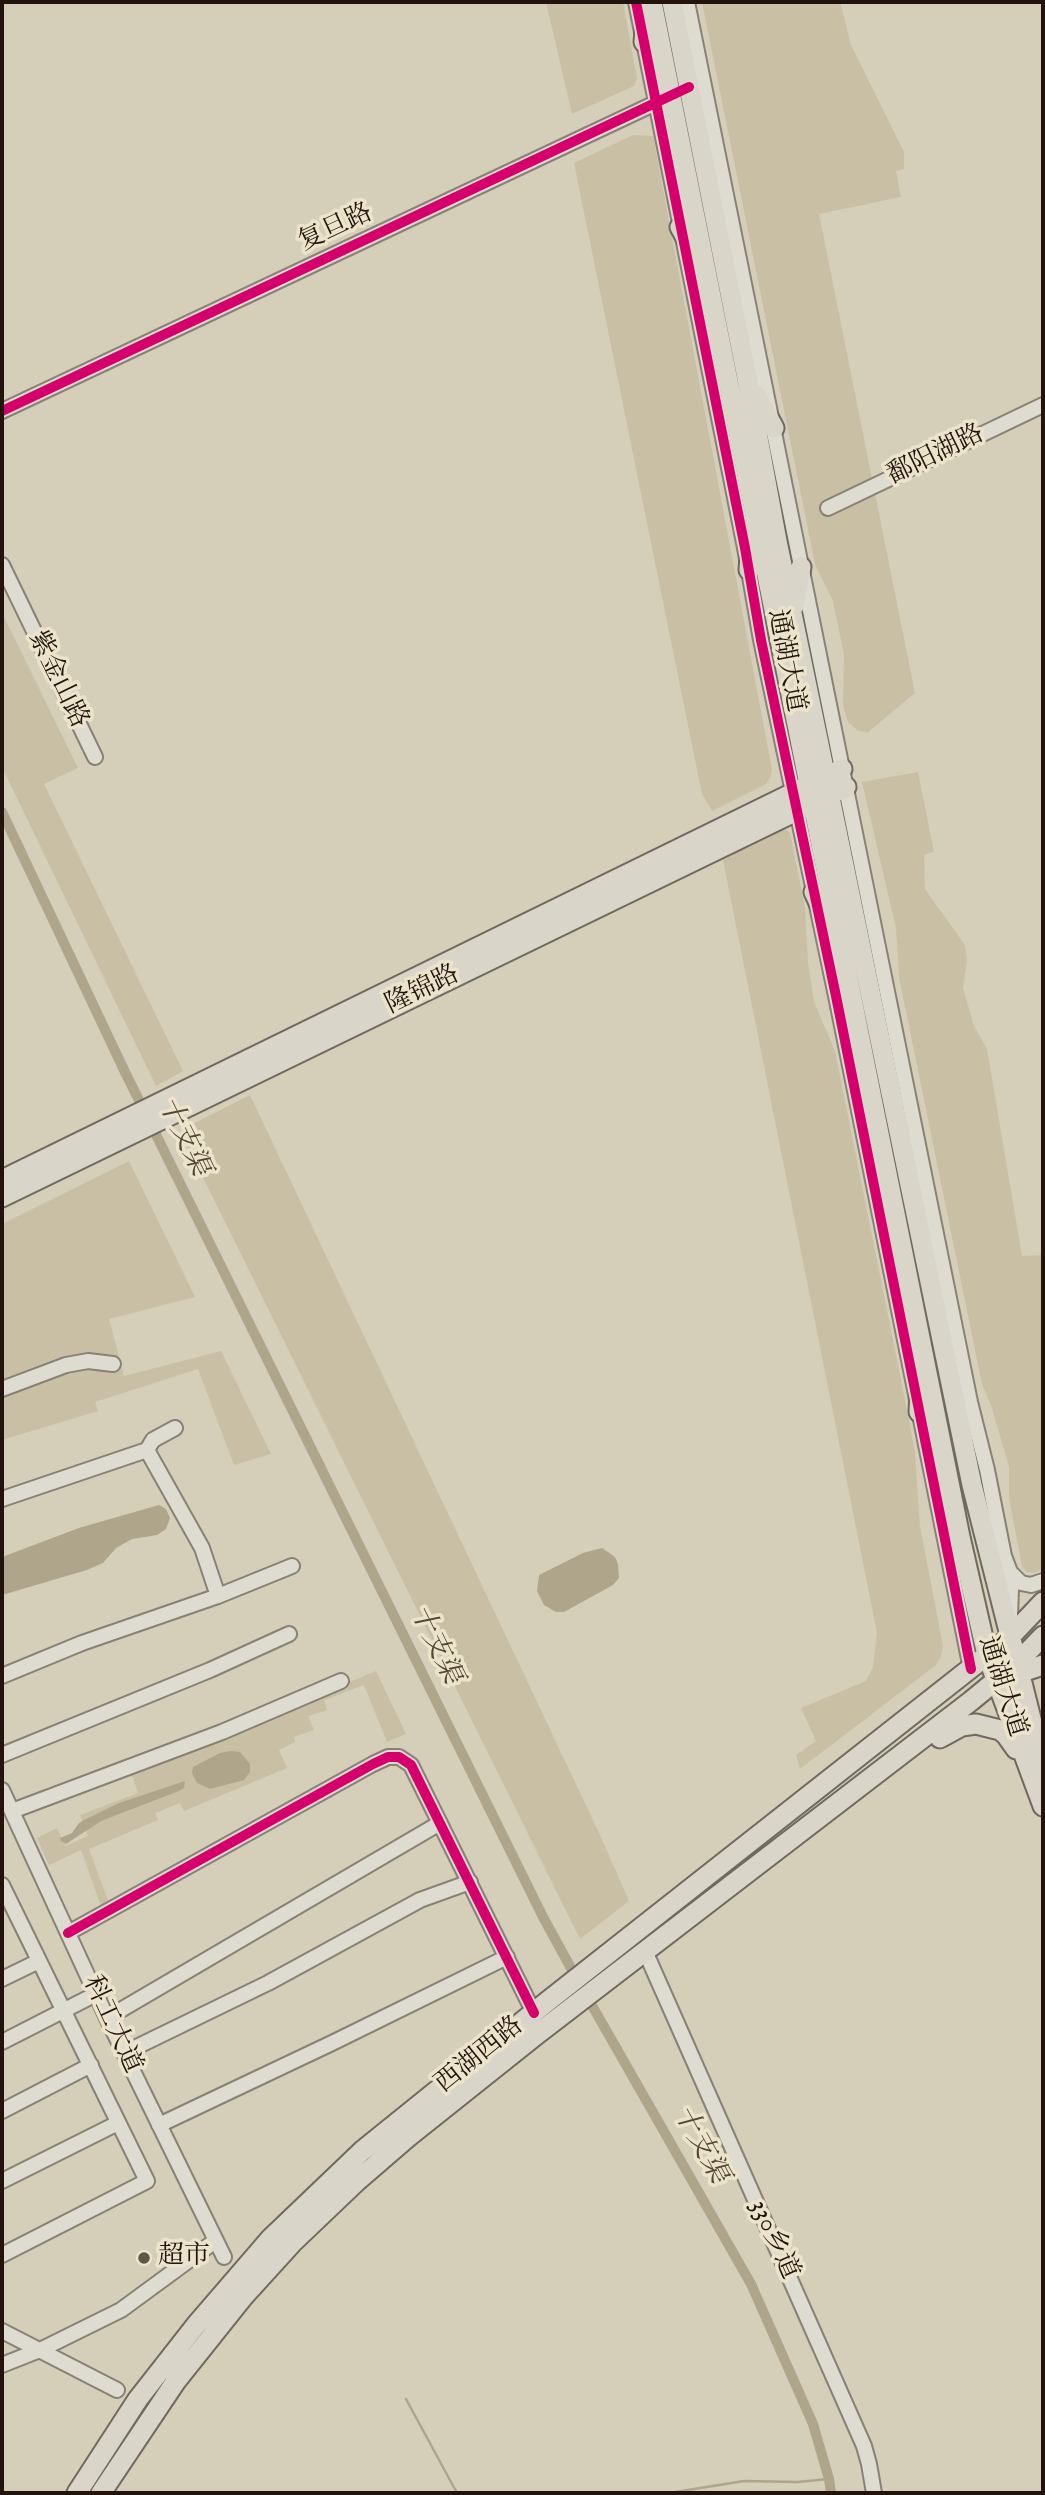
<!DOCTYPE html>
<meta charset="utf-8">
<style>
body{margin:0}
#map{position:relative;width:1045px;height:2495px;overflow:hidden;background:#d5ceb9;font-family:"IM FELL English",serif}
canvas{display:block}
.frame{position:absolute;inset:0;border:4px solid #22140d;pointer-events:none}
</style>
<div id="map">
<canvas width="1045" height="2495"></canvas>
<div class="frame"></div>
</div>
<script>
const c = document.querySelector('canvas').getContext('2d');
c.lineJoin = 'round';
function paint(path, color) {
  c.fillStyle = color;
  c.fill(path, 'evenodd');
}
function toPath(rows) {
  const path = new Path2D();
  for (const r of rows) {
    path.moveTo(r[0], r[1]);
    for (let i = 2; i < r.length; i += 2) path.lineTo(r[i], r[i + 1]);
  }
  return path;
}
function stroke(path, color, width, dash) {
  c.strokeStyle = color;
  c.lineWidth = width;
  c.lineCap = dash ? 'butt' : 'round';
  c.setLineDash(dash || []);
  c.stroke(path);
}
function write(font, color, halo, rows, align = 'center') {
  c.font = font + ' "IM FELL English","Noto Serif SC",serif';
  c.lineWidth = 7;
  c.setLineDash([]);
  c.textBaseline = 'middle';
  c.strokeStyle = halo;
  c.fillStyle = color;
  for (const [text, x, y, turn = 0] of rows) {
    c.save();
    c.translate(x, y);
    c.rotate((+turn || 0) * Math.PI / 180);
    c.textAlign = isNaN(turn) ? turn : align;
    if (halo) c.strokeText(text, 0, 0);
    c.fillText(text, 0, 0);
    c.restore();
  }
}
const green = toPath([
 [546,2,623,2,637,79,634,86,572,114],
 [702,2,840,2,851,45,904,152,904,169,896,171,901,197,819,214,915,693,867,733,857,730,848,722,843,706,844,655,833,601,815,564],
 [633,135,653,136,772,770,770,778,766,784,712,811,702,794,574,163],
 [2,613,78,768,44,784,183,1071,156,1086,2,767],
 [918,772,934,852,924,855,925,889,965,945,967,961,963,988,974,1026,987,1049,1022,1256,1043,1255,1043,1569,1034,1573,1026,1572,1022,1566,1009,1498,1009,1467,991,1405,982,1384,899,977,896,928,862,782],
 [783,828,790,833,805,908,808,962,814,1002,835,1051,908,1415,915,1453,920,1526,943,1646,941,1656,936,1665,800,1769,796,1755,816,1741,801,1708,866,1681,873,1667,877,1633,722,855],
 [250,1095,600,1835,629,1901,580,1939,183,1137,191,1125],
 [129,1161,195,1297,109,1319,124,1376,221,1351,271,1454,234,1465,198,1369,95,1402,98,1411,2,1440,2,1224],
 [376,1671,406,1734,387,1742,364,1685,324,1700,327,1710,308,1716,314,1730,294,1737,295,1742,279,1750,287,1768,184,1811,180,1803,155,1813,158,1820,89,1849,110,1906,102,1909,81,1850,49,1865,37,1838,57,1828,65,1846,88,1836,80,1815,138,1793,131,1772]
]);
const water = toPath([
 [159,1505,166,1509,170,1518,166,1529,157,1535,132,1539,116,1548,103,1563,87,1570,2,1595,2,1557,79,1528],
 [602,1548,615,1557,618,1564,619,1578,613,1585,564,1612,556,1612,544,1605,537,1591,539,1575,583,1553],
 [231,1751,240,1752,250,1764,250,1772,244,1780,210,1789,197,1783,192,1773,193,1767,220,1753],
 [185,1781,184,1788,179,1791,101,1821,66,1844,61,1841,60,1838,72,1833,79,1823,84,1820,119,1803]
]);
const stream = toPath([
 [406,2399,457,2493],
 [669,2493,744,2481,797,2482,829,2479]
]);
const canal = toPath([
 [2,812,124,1070,543,1917,578,1981],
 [586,1995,751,2284,813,2424,829,2479,831,2493]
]);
const minor = toPath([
 [636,2,745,548,761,640,836,996,971,1669],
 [687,2,970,1402,987,1470,1004,1556,1010,1572,1021,1583,1031,1585,1043,1581],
 [2,411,662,100],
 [828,508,1043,405],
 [2,565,95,757],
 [2,1389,66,1365,88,1361,113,1364],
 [147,1450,202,1548,218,1596],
 [2,1499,147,1450,153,1440,175,1428],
 [1007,1570,1011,1589,1010,1616],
 [2,1676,82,1643,218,1596,292,1566],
 [2,1755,210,1670,289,1634],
 [2,1790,107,2018,224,2257],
 [12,1811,222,1732,341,1681],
 [2,1885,147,2181,2,2255],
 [68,1933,373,1764,388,1757,399,1757,411,1765,534,2013],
 [645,1951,864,2446,869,2464,874,2493],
 [2,1979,39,1961],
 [107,2018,440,1823],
 [2,2042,96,1994],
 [124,2053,268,1983,420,1900,470,1882],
 [2,2111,91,2065],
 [159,2125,332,2043,507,1957],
 [2,2181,118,2123],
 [2,2331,117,2390],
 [2,2365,40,2350,121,2310,211,2244]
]);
const major = toPath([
 [652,2,960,1537,987,1655,1043,1806],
 [672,2,747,378,777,541,972,1485,1043,1766],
 [644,42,647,6],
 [680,227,698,260],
 [756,395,774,428],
 [749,570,752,529],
 [794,606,801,567],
 [814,892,830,926],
 [2,1180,842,769],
 [2,1197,846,787],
 [919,1412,921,1372],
 [1007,1677,1043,1665],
 [940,1738,962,1726,976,1724,1000,1730,1006,1735,1016,1749],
 [77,2493,138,2399,196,2325,271,2238,362,2151,548,2001,1009,1638,1043,1602],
 [101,2493,176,2381,243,2297,293,2242,357,2181,408,2137,536,2035,971,1701,1016,1664,1043,1636]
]);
const cycleway = toPath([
 [636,2,745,548,761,640,836,996,971,1669],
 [2,411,689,87],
 [68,1933,373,1764,388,1757,399,1757,411,1765,534,2013]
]);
const markers = [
 [144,2258,7,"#615549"]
];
const streetNames = [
 ["复旦路",336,229,-25],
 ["鄱阳湖路",936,456,-26],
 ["通湖大道",785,661,79],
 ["紫金山路",57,680,64],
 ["隆锦路",423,991,-26],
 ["通湖大道",1001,1687,72],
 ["科工大道",111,2025,65],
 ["西湖西路",480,2056,-39],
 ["330乡道",773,2240,66]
];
const poiNames = [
 ["超市",158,2258]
];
const waterNames = [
 ["十支渠",182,1137,64],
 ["十支渠",434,1645,64],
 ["十支渠",699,2145,61]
];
paint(green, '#c9bfa4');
paint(water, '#afa58b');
stroke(stream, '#afa58b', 2.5);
stroke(canal, '#afa58b', 10);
stroke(minor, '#888275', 18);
stroke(major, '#6f695e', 23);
stroke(minor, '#dedbd1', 14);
stroke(major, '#d9d5c9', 19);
stroke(cycleway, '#d6006c', 10);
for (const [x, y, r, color] of markers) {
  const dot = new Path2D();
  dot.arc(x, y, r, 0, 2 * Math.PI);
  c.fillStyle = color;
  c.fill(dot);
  stroke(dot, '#ebe3ca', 2.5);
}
write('26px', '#22140d', '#ebe3ca', streetNames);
write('26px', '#22140d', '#ebe3ca', poiNames, 'left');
write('italic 28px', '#544737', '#ebe3ca', waterNames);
</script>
